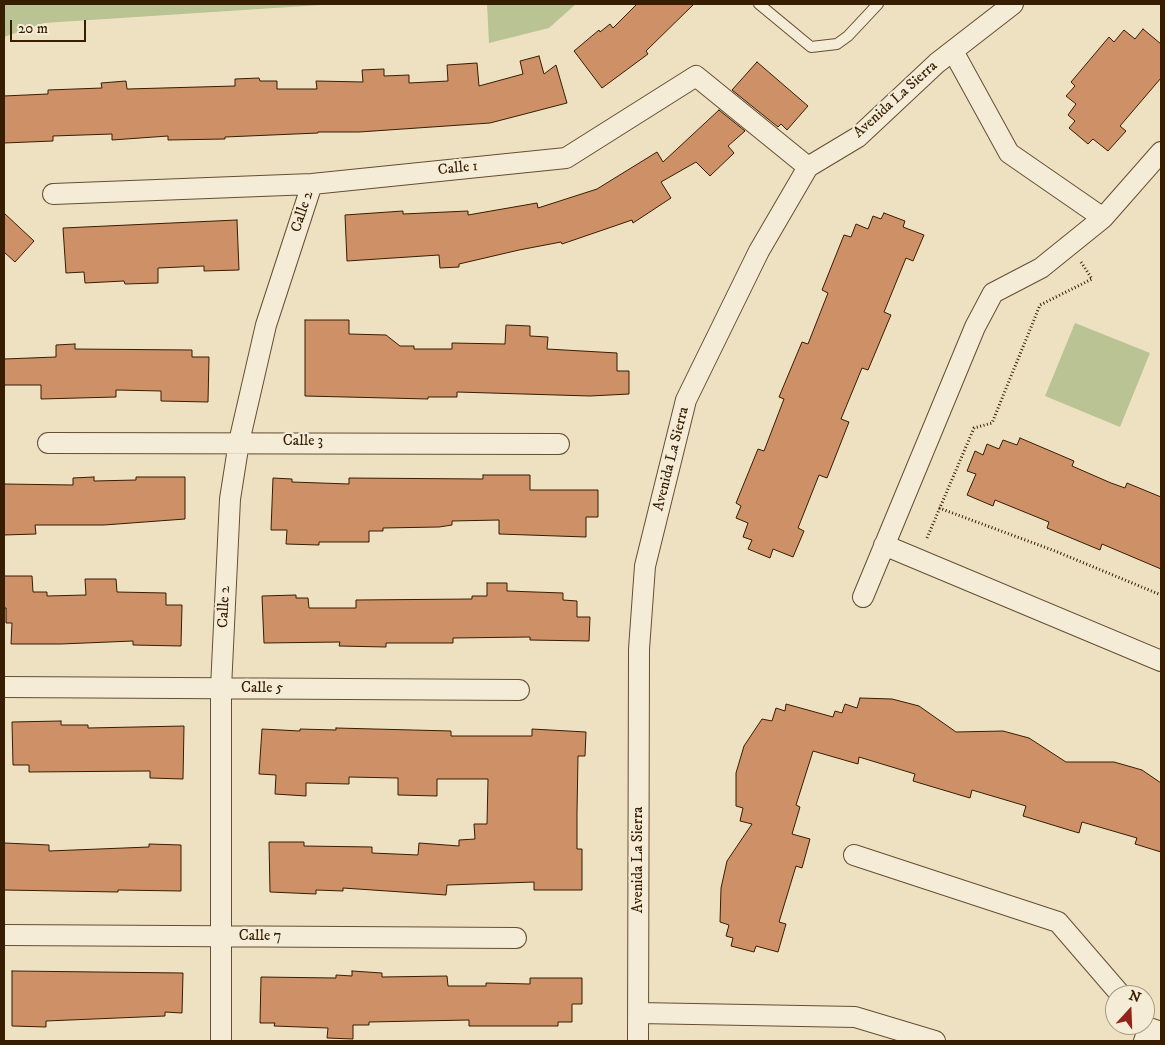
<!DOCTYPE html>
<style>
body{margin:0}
#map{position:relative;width:1165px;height:1045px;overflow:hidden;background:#eee1c1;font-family:"IM FELL DW Pica",serif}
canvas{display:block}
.frame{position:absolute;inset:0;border:5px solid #371d01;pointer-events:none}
.north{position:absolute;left:1105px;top:985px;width:50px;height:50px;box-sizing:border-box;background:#f4ecd7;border:1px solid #a89981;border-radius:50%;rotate:20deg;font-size:14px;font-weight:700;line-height:20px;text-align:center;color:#371d01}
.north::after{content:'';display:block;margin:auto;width:18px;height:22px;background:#8f2418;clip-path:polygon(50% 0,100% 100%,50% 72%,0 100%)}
.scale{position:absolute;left:10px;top:20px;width:76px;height:22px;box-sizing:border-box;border:2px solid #371d01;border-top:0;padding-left:6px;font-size:15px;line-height:18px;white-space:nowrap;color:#371d01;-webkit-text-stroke:4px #f4ecd7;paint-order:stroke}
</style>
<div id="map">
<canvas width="1165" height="1045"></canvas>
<div class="frame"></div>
<div class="north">N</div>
<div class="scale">20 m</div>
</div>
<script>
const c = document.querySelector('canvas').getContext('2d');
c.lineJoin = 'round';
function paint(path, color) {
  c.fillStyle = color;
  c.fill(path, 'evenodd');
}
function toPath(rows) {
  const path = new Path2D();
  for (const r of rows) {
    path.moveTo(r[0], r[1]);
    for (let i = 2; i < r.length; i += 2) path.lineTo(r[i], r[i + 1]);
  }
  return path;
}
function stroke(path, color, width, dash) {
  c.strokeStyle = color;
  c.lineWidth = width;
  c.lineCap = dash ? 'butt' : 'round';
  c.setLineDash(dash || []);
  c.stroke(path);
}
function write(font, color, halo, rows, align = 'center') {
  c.font = font + ' "IM FELL DW Pica",serif';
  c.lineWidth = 4.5;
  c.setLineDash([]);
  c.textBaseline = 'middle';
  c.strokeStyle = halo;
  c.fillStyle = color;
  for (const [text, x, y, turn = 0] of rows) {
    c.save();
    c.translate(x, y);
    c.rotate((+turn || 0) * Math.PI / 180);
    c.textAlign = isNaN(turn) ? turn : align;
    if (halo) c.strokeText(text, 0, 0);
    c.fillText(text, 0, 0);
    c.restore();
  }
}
const green = toPath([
 [4,4,336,4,44,23,4,37],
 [487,4,576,4,549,28,489,43],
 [1075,323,1150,353,1120,427,1045,396]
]);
const building = toPath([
 [637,4,694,4,646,51,648,54,602,88,574,51,599,30,600,32,610,24,613,28,637,4],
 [1143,29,1161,44,1161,78,1120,126,1126,131,1108,151,1093,139,1088,144,1069,128,1075,121,1068,115,1076,104,1066,96,1075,86,1071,82,1109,37,1114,42,1124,30,1135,39,1143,29],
 [539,56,544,74,556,65,567,103,490,123,359,132,318,132,318,133,225,137,225,139,168,140,168,136,112,140,112,134,53,136,53,141,4,143,4,96,48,94,48,90,102,88,101,83,126,81,127,89,235,86,235,79,259,78,260,81,277,81,277,89,317,89,316,81,363,82,362,70,384,69,384,76,409,75,409,83,448,81,447,65,477,63,479,86,523,74,520,61,539,56],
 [757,62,808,106,787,130,781,124,778,127,732,90,757,62],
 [719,110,745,131,728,146,734,153,710,176,696,162,661,182,671,198,633,223,632,220,562,244,561,242,519,250,459,264,459,267,440,268,439,255,347,261,345,215,403,211,403,214,468,211,468,215,537,203,538,208,597,189,657,152,663,162,719,110],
 [4,213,34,241,15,262,4,252,4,213],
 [884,213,905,221,903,227,924,235,913,261,906,258,884,312,891,315,868,370,862,368,841,419,849,422,827,478,819,475,798,528,804,531,793,557,773,549,770,558,748,549,752,540,743,537,748,523,736,518,741,506,736,503,758,449,764,451,784,399,779,397,802,342,808,344,828,293,822,290,844,235,851,237,856,224,868,229,873,216,881,219,884,213],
 [237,220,239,270,204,271,204,266,158,268,158,283,125,284,124,281,85,283,84,272,66,273,63,228,237,220],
 [305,320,349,320,349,334,386,335,400,346,414,346,414,349,452,349,452,343,505,344,506,325,530,326,530,336,548,337,547,349,617,353,617,371,629,371,629,394,590,396,457,392,457,397,428,397,428,399,305,396,305,320],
 [75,344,75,349,192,350,192,357,209,357,208,402,161,401,161,391,116,390,116,397,41,399,41,385,4,385,4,359,56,357,56,345,75,344],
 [1020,438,1074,461,1072,466,1111,483,1125,488,1127,483,1161,497,1161,569,1102,544,1100,550,1047,528,1049,522,995,500,993,506,967,495,976,474,967,471,975,451,983,455,987,444,999,449,1003,440,1017,445,1020,438],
 [483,475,530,475,530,490,598,490,598,517,586,517,586,537,499,534,499,520,452,521,452,525,439,527,383,528,383,531,369,531,369,542,319,542,319,545,286,544,287,530,271,530,273,478,292,479,292,482,349,484,349,478,483,479,483,475],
 [94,477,94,481,136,480,136,477,185,477,185,519,104,525,35,525,36,534,4,535,4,484,73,485,73,478,94,477],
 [4,576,32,576,33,592,47,592,47,596,86,595,85,579,116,579,117,592,166,593,166,605,182,605,181,646,133,645,133,641,61,644,11,644,12,623,6,623,6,608,4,608,4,576],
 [487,583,507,583,507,591,563,593,563,600,577,601,577,617,590,617,589,641,530,640,530,637,453,638,453,643,386,643,386,647,339,646,340,642,264,643,262,596,296,595,296,598,308,598,309,608,356,608,356,600,472,599,472,596,487,596,487,583],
 [860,698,892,699,919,706,956,732,1003,731,1029,738,1066,762,1114,762,1142,770,1161,783,1161,852,1135,844,1137,838,1082,822,1079,833,1023,816,1026,806,972,790,970,798,913,781,915,774,859,757,858,764,813,751,796,805,800,807,792,834,810,839,802,868,796,866,779,922,786,924,778,952,756,946,754,952,731,946,733,938,726,936,729,925,720,922,721,888,727,861,752,824,740,821,743,808,736,806,736,773,744,746,762,719,772,721,776,708,785,711,786,704,833,717,835,711,842,713,845,704,857,708,860,698],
 [61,721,61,725,88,725,88,728,184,726,183,779,150,778,150,771,29,772,29,765,13,765,12,722,61,721],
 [336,728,451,731,451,736,532,736,532,729,586,732,585,756,578,756,577,813,577,849,582,849,582,890,534,890,534,882,447,885,446,895,343,888,343,891,316,890,316,894,270,892,269,842,304,842,304,846,372,847,372,853,418,855,419,843,459,846,459,840,475,839,474,824,487,824,488,779,437,779,437,796,398,795,398,778,349,777,349,784,306,783,306,796,275,794,276,775,259,774,262,729,300,731,300,729,336,730,336,728],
 [4,843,49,845,49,851,149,847,149,844,181,845,181,891,118,890,118,892,4,890,4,843],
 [12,971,183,973,182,1013,165,1012,165,1016,46,1021,46,1027,12,1026,12,971],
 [352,971,382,973,382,977,447,976,448,986,486,986,486,983,530,984,530,978,582,978,582,1004,572,1004,572,1022,558,1022,558,1026,469,1026,469,1020,369,1022,369,1025,353,1025,353,1039,327,1038,328,1028,274,1026,275,1023,260,1023,261,977,336,978,336,975,352,976,352,971]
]);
const path = toPath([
 [939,508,1055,551,1161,595],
 [927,538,974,428,992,423,1040,305,1092,279,1081,262]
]);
const service = toPath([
 [759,4,811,47,837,44,848,36,878,4]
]);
const minor = toPath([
 [953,51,1009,153,1103,218,1161,152],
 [53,194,312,184,566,158,696,76,808,167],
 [48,443,559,444],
 [884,545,1161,661],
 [863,597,975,327,993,293,1041,268,1103,218],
 [4,687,519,690],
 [854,855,1058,922,1121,995],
 [4,935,516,938],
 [639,1013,855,1017,935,1041],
 [221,1041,221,688,230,499,239,442,266,325,312,184],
 [638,1041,639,649,645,566,686,400,759,251,808,167,858,137,937,63,1013,4],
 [1144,1041,1149,1028,1161,1032]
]);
const streetNames = [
 ["Avenida La Sierra",896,100,-42],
 ["Calle 1",458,169,-6],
 ["Calle 2",303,212,-72],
 ["Calle 3",303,442],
 ["Avenida La Sierra",672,459,-76],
 ["Calle 2",225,607,-87],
 ["Calle 5",262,689],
 ["Avenida La Sierra",639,860,-90],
 ["Calle 7",260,937]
];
paint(green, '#b9c393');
paint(building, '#ce9067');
stroke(building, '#371d01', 1);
stroke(service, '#654e31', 12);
stroke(minor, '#654e31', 22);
stroke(path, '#371d01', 3, [1, 2.5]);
stroke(service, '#f4ecd7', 10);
stroke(minor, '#f4ecd7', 20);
write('15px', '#371d01', '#f4ecd7', streetNames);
</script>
